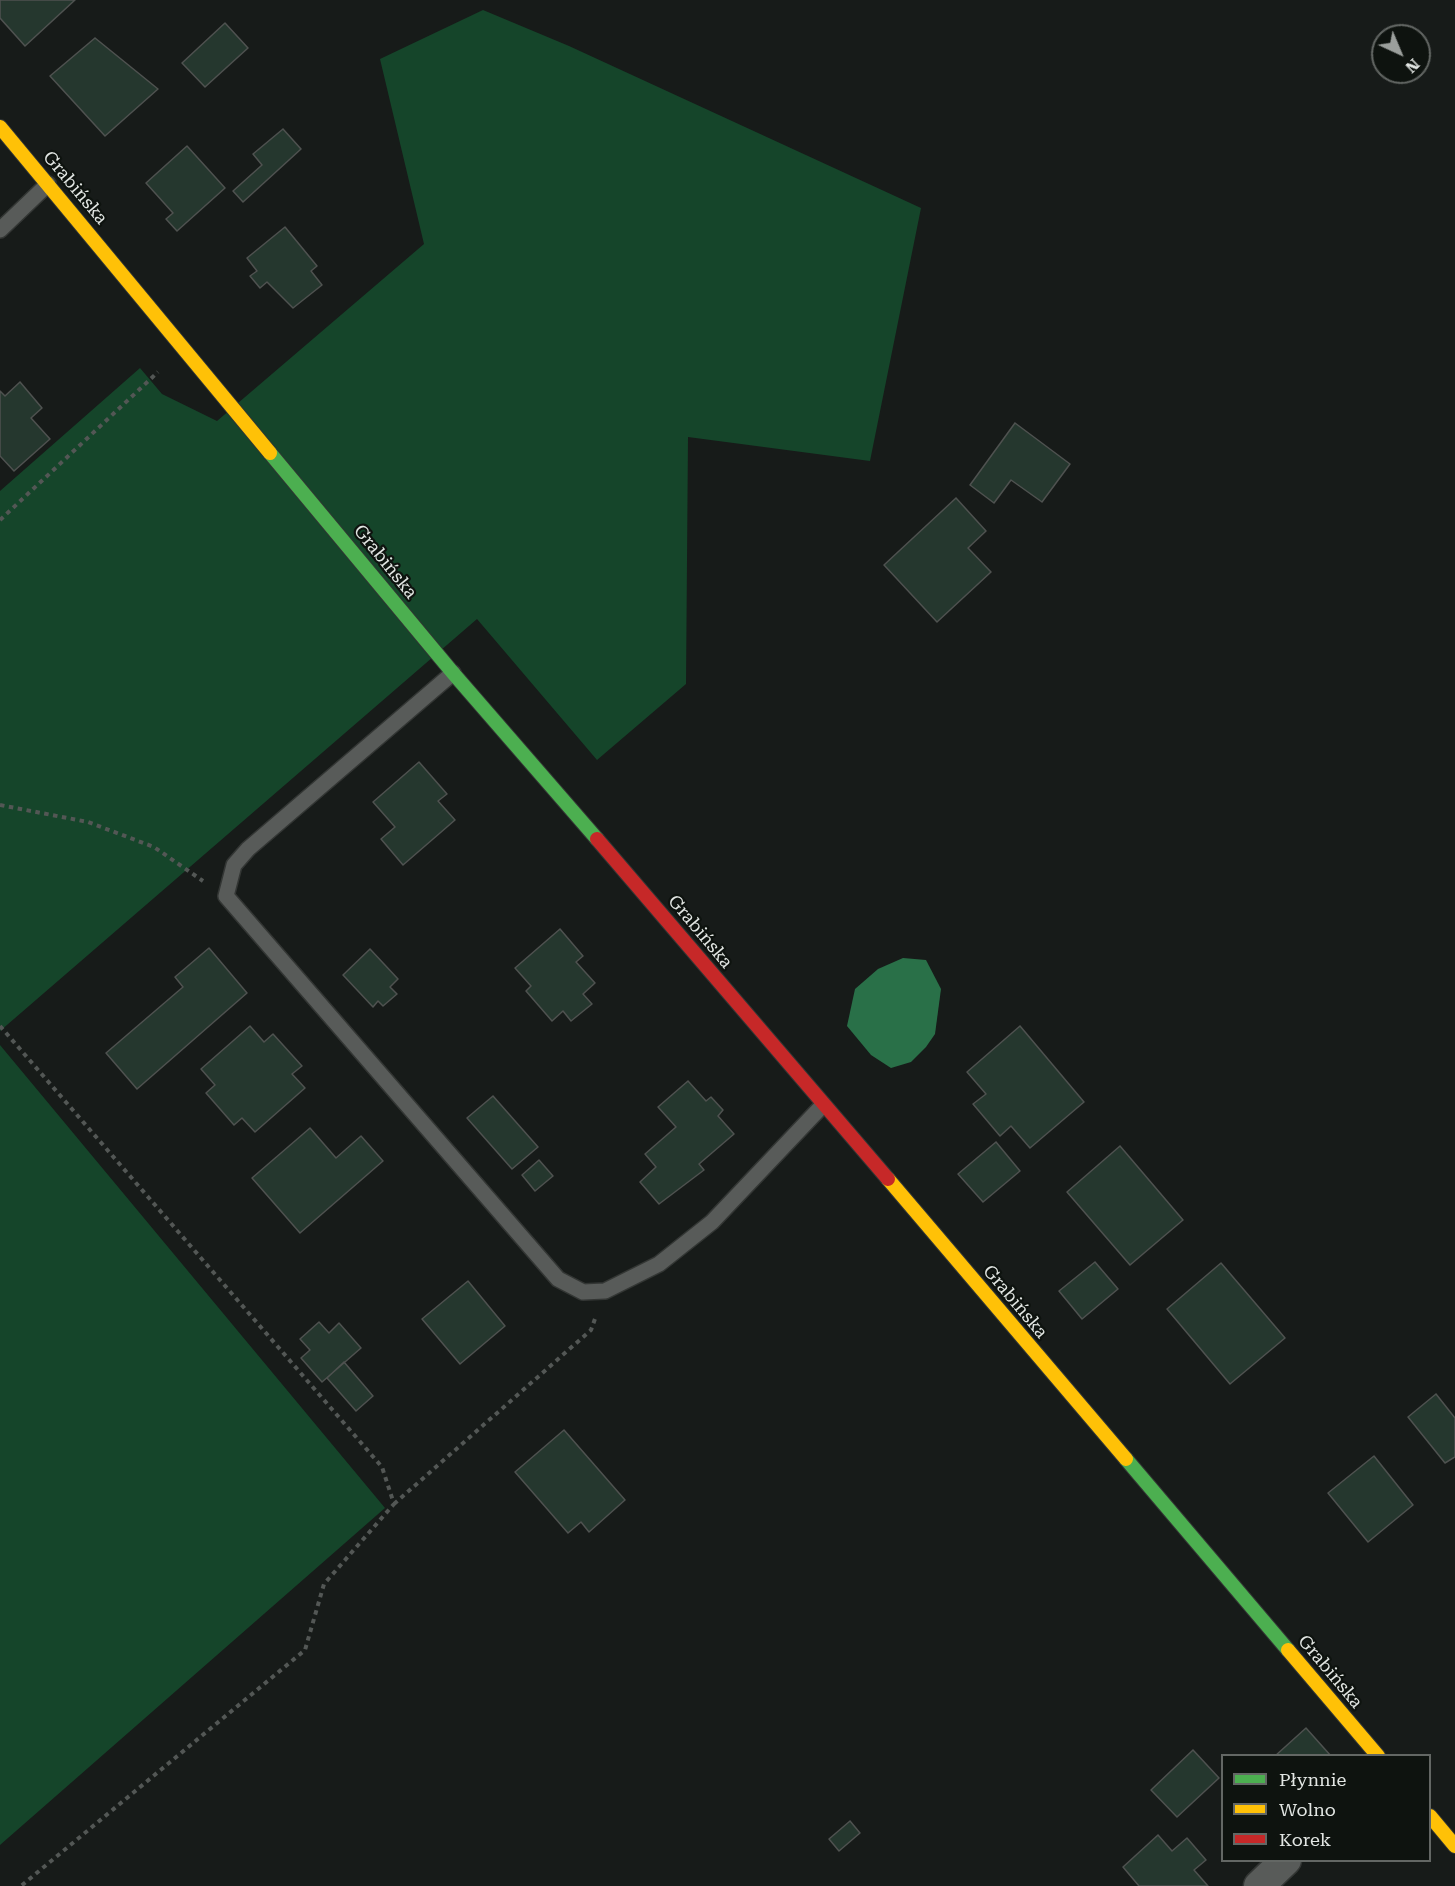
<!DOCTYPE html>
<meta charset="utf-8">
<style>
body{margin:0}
#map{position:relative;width:1455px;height:1886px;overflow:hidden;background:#171b19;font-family:"Roboto Serif",serif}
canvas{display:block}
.legend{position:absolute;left:1221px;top:1754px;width:210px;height:108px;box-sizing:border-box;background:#0e130f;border:2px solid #636764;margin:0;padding:8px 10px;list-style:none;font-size:18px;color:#e2e6e3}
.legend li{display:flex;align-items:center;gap:12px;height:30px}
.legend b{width:30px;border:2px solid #636764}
.north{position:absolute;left:1371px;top:24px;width:60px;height:60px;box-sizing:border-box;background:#0e130f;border:2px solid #636764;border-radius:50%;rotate:136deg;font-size:16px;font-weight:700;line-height:24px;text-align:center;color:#e2e6e3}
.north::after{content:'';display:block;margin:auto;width:21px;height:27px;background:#9b9f9c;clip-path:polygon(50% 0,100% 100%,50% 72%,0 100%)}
</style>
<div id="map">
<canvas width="1455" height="1886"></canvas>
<ul class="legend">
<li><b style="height:8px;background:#4caf50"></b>Płynnie</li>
<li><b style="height:8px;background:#ffc107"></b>Wolno</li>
<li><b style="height:8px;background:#c62828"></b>Korek</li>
</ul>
<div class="north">N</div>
</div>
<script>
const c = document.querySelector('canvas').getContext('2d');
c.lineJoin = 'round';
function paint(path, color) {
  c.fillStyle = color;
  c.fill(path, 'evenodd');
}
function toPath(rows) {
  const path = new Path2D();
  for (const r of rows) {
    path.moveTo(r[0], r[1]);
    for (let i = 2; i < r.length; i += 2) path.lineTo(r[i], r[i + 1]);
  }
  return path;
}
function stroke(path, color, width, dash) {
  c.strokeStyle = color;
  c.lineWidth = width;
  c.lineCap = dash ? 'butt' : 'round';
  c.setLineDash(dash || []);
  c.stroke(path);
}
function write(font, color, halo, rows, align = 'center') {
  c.font = font + ' "Roboto Serif",serif';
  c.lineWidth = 4.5;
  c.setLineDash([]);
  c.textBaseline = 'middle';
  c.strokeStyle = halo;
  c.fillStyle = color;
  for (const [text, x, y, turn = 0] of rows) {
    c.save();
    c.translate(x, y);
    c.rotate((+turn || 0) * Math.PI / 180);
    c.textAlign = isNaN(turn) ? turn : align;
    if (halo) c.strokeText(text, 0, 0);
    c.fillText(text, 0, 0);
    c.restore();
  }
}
const forest = toPath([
 [483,10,569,46,921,208,870,461,688,437,686,684,597,760,477,619,0,1031,0,491,140,368,162,394,217,421,424,244,380,59],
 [0,1045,385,1508,0,1845]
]);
const water = toPath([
 [903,958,926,960,941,989,935,1034,926,1047,911,1062,891,1068,871,1055,847,1026,855,989,878,969]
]);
const building = toPath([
 [0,0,75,0,25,46,0,18,0,0],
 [225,23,248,48,205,87,182,63,225,23],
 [95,38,158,89,105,136,50,76,95,38],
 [283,129,301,149,243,202,233,191,262,165,253,154,283,129],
 [187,146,225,188,177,231,166,219,173,213,146,183,187,146],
 [285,227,317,266,311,271,322,285,293,308,267,282,260,288,250,276,257,271,247,258,285,227],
 [20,382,42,408,31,418,50,439,14,471,0,456,0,391,5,396,20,382],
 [1015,423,1070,464,1042,502,1011,480,994,503,970,485,1015,423],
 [956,498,986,531,968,548,991,572,937,622,884,565,956,498],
 [419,762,447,794,438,801,455,820,403,865,381,839,395,827,373,802,419,762],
 [560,929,583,956,576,962,595,983,583,994,592,1004,571,1021,563,1011,552,1021,526,991,531,986,515,968,560,929],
 [209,948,247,993,137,1089,106,1053,183,987,175,977,209,948],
 [370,949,398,979,390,987,397,994,383,1006,378,1001,373,1007,343,975,370,949],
 [250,1026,264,1042,273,1034,302,1066,292,1074,305,1088,255,1132,242,1118,234,1125,206,1093,215,1085,201,1069,250,1026],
 [1020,1026,1084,1102,1030,1148,1011,1126,1000,1136,973,1104,986,1094,967,1072,1020,1026],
 [688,1081,706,1101,711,1097,723,1110,718,1116,734,1134,699,1164,704,1170,659,1204,640,1182,656,1167,645,1154,676,1127,658,1107,688,1081],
 [493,1096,538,1147,512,1169,467,1118,493,1096],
 [310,1128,336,1158,361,1136,383,1161,300,1233,252,1178,310,1128],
 [996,1142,1020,1171,983,1202,958,1174,996,1142],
 [1120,1146,1183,1220,1130,1265,1067,1192,1120,1146],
 [539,1160,553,1176,535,1191,522,1175,539,1160],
 [1095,1262,1118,1289,1082,1319,1059,1291,1095,1262],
 [1221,1263,1285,1338,1230,1384,1167,1309,1221,1263],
 [468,1281,505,1326,460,1364,422,1319,468,1281],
 [319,1322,329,1333,339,1323,361,1348,322,1382,301,1358,310,1350,300,1339,319,1322],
 [344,1362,373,1396,356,1411,327,1378,344,1362],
 [1436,1394,1455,1418,1455,1457,1445,1463,1408,1417,1436,1394],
 [564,1430,625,1500,589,1532,581,1522,568,1533,515,1472,564,1430],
 [1374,1456,1413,1505,1368,1542,1328,1493,1374,1456],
 [1306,1728,1331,1756,1275,1756,1306,1728],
 [1193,1750,1219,1778,1177,1817,1151,1790,1193,1750],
 [850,1821,860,1833,839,1851,829,1839,850,1821],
 [1158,1835,1172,1851,1187,1838,1206,1860,1194,1870,1208,1886,1139,1886,1123,1867,1158,1835]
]);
const path = toPath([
 [0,520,158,372],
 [0,805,88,822,154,847,203,881],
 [0,1026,382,1467,394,1504,324,1584,305,1650,21,1886],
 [394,1504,591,1330,596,1316]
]);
const lane = toPath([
 [0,230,48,184],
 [453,673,248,849,234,865,226,896,558,1279,583,1292,605,1291,659,1264,712,1222,823,1105]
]);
const street = toPath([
 [1259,1886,1286,1860]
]);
const fast = toPath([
 [270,453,453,673,597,839],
 [1126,1459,1288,1650]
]);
const slow = toPath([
 [0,127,270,453],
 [888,1179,1126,1459],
 [1288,1650,1378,1756],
 [1430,1816,1455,1846]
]);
const jam = toPath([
 [597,839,888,1179]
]);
const streetNames = [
 ["Grabińska",75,188,50],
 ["Grabińska",385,562,51],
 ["Grabińska",700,932,50],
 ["Grabińska",1015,1302,50],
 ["Grabińska",1330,1672,50]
];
paint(forest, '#15452a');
paint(water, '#297048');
paint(building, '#25372e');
stroke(building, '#4f5250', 1.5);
stroke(lane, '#333634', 18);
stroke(street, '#333634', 33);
stroke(fast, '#333634', 16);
stroke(slow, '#333634', 16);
stroke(jam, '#333634', 16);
stroke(path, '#535755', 4, [4.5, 4.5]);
stroke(lane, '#585b59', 15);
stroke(street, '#585b59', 30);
stroke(fast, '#4caf50', 14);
stroke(slow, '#ffc107', 14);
stroke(jam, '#c62828', 14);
write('18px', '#e2e6e3', '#0e130f', streetNames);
</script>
